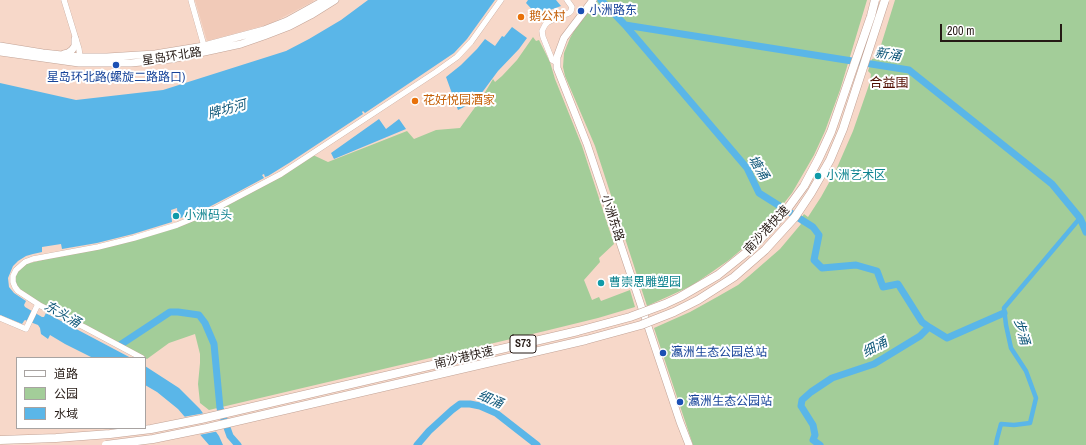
<!DOCTYPE html>
<meta charset="utf-8">
<style>
body{margin:0}
#map{position:relative;width:1086px;height:445px;overflow:hidden;background:#f7d8c9;font-family:"Archivo Narrow","Noto Sans SC",sans-serif}
canvas{display:block}
.legend{position:absolute;left:16px;top:357px;width:130px;height:72px;box-sizing:border-box;background:#fff;border:1px solid #a8a3a1;margin:0;padding:5px 7px;list-style:none;font-size:12px;color:#251a15}
.legend li{display:flex;align-items:center;gap:8px;height:20px}
.legend b{width:20px;border:1px solid #a8a3a1}
.scale{position:absolute;left:940px;top:24px;width:122px;height:18px;box-sizing:border-box;border:2px solid #251a15;border-top:0;padding-left:5px;font-size:12px;line-height:14px;white-space:nowrap;color:#251a15;-webkit-text-stroke:3px #fff;paint-order:stroke}
</style>
<div id="map">
<canvas width="1086" height="445"></canvas>
<ul class="legend">
<li><b style="height:5px;background:#fff"></b>道路</li>
<li><b style="height:11px;background:#a3cd99"></b>公园</li>
<li><b style="height:11px;background:#5ab6e8"></b>水域</li>
</ul>
<div class="scale">200 m</div>
</div>
<script>
const c = document.querySelector('canvas').getContext('2d');
c.lineJoin = 'round';
function paint(path, color) {
  c.fillStyle = color;
  c.fill(path, 'evenodd');
}
function toPath(rows) {
  const path = new Path2D();
  for (const r of rows) {
    path.moveTo(r[0], r[1]);
    for (let i = 2; i < r.length; i += 2) path.lineTo(r[i], r[i + 1]);
  }
  return path;
}
function stroke(path, color, width, dash) {
  c.strokeStyle = color;
  c.lineWidth = width;
  c.lineCap = dash ? 'butt' : 'round';
  c.setLineDash(dash || []);
  c.stroke(path);
}
function write(font, color, halo, rows, align = 'center') {
  c.font = font + ' "Archivo Narrow","Noto Sans SC",sans-serif';
  c.lineWidth = 4;
  c.setLineDash([]);
  c.textBaseline = 'middle';
  c.strokeStyle = halo;
  c.fillStyle = color;
  for (const [text, x, y, turn = 0] of rows) {
    c.save();
    c.translate(x, y);
    c.rotate((+turn || 0) * Math.PI / 180);
    c.textAlign = isNaN(turn) ? turn : align;
    if (halo) c.strokeText(text, 0, 0);
    c.fillText(text, 0, 0);
    c.restore();
  }
}
const built = toPath([
 [195,0,313,0,314,1,270,24,207,41]
]);
const green = toPath([
 [597,0,867,0,840,90,825,131,814,155,792,193,766,226,748,244,729,260,709,274,691,286,667,297,647,306,595,146,565,76,563,67,564,53,570,38,574,31],
 [895,0,1086,0,1086,445,693,445,654,328,690,312,717,297,738,285,749,276,780,249,801,224,799,221,804,214,808,217,821,197,836,170,853,131,870,82,871,74,868,71,872,59,877,58],
 [533,37,536,41,539,40,550,62,555,79,582,146,614,244,599,258,600,262,584,280,592,300,599,297,601,301,630,290,635,307,598,318,545,331,209,410,200,403,198,384,200,363,200,354,195,334,169,343,147,359,85,325,47,307,19,290,14,282,16,272,26,264,183,225,313,155,328,162,407,131,414,139,436,130,460,128,481,99,493,79,495,82,502,76,517,60]
]);
const water = toPath([
 [368,0,495,0,467,39,454,53,365,113,363,111,362,112,363,114,289,163,268,176,265,177,264,174,262,175,264,178,236,193,209,207,178,219,177,208,171,210,172,222,133,234,97,243,62,249,61,244,42,247,42,252,33,254,26,256,18,261,13,266,8,278,9,287,14,293,26,301,24,305,25,307,42,317,44,317,46,313,131,358,93,358,65,344,50,335,48,339,41,334,40,328,38,325,25,320,24,321,22,324,0,315,0,83,76,100,163,90,286,51,309,39,341,20],
 [528,0,556,0,561,6,550,10,539,17,526,3],
 [512,27,527,38,519,49,498,71,478,98,464,107,458,110,446,77,461,65,477,49,485,39,495,46,502,36,504,37],
 [379,119,386,129,399,119,406,129,334,159,331,153],
 [145,366,179,388,200,409,219,436,223,445,209,445,178,409,157,392,145,385]
]);
const pier = toPath([
 [205,413,219,431,199,435,183,417]
]);
const canal = toPath([
 [996,445,997,439,1001,424,1014,425,1030,423,1036,398,1026,371,1011,348,1006,325,1004,308,1080,218]
]);
const river = toPath([
 [601,0,625,25,747,168,759,193,813,227,819,235,814,260,822,268,856,265,877,271,883,287,898,284,922,322,929,327],
 [625,25,909,70,1052,184,1080,218,1086,232],
 [120,345,170,312,178,312,199,315,205,323,214,344,220,408,230,436,238,445],
 [417,445,429,431,452,410,460,404,470,404,480,406,496,413,537,445],
 [820,445,813,440,815,435,813,425,801,406,802,400,811,392,832,378,874,364,920,336,929,327,947,338,1004,313]
]);
const minor = toPath([
 [64,0,79,49,80,59],
 [191,0,204,46],
 [556,62,552,60,551,57,543,37,542,31,545,25,548,22,556,18,569,13,571,11,572,7,567,0],
 [0,318,26,329,38,304],
 [142,358,84,327,41,306,18,291,15,287,13,282,13,276,16,270,25,262,33,259,98,247,134,238,177,225,211,211,281,174,436,72,457,57,471,42,501,0]
]);
const major = toPath([
 [593,0,564,38,557,57,557,68,587,144,680,422,689,445],
 [0,46,43,53,80,57,107,57,155,54,204,46,264,30,287,21,325,0],
 [0,52,79,63,131,63,172,59,241,44,264,36,290,26,311,15,335,0],
 [64,54,68,53,72,50,75,46,75,39]
]);
const highwayBridge = toPath([
 [0,440,56,438,110,434,151,429,201,419,578,331,630,317,665,304,680,297,718,275,753,247,774,225,785,212,804,186,819,158,831,132,871,16,875,0],
 [106,445,153,439,207,428,586,340,641,325,674,312,698,300,734,277,765,250,795,217,811,193,830,160,843,129,885,0]
]);
const markers = [
 [581,11,4,"#1a4fb4"],
 [521,17,4,"#e8710a"],
 [116,65,4,"#1a4fb4"],
 [415,101,4,"#e8710a"],
 [818,176,4,"#0f9aa8"],
 [176,216,4,"#0f9aa8"],
 [601,283,4,"#0f9aa8"],
 [663,353,4,"#1a4fb4"],
 [680,402,4,"#1a4fb4"]
];
const shields = [
 [523,344,26]
];
const shieldNames = [
 ["S73",523,344]
];
const transitNames = [
 ["小洲路东",589,11],
 ["星岛环北路(螺旋二路路口)",116,78,"center"],
 ["瀛洲生态公园总站",671,353],
 ["瀛洲生态公园站",688,402]
];
const foodNames = [
 ["鹅公村",529,17],
 ["花好悦园酒家",423,101]
];
const streetNames = [
 ["星岛环北路",172,57,-9],
 ["小洲东路",612,218,72],
 ["南沙港快速",767,230,-47],
 ["南沙港快速",464,358,-13]
];
const cultureNames = [
 ["小洲艺术区",826,176],
 ["小洲码头",184,216],
 ["曹崇思雕塑园",609,283]
];
const waterNames = [
 ["新涌",888,55,9],
 ["牌坊河",227,110,-15],
 ["塘涌",758,168,58],
 ["东头涌",62,315,30],
 ["步涌",1021,332,75],
 ["细涌",875,348,-28],
 ["细涌",490,400,23]
];
const neighbourhoodNames = [
 ["合益围",889,84]
];
paint(built, '#f1cab8');
paint(green, '#a3cd99');
paint(water, '#5ab6e8');
paint(pier, '#f7d8c9');
stroke(canal, '#5ab6e8', 4.5);
stroke(river, '#5ab6e8', 7);
stroke(minor, '#c2a396', 6);
stroke(major, '#c2a396', 8);
stroke(minor, '#fff', 5.5);
stroke(major, '#fff', 7);
stroke(highwayBridge, '#c2a396', 9, []);
stroke(highwayBridge, '#fff', 8);
for (const [x, y, r, color] of markers) {
  const dot = new Path2D();
  dot.arc(x, y, r, 0, 2 * Math.PI);
  c.fillStyle = color;
  c.fill(dot);
  stroke(dot, '#fff', 1.5);
}
for (const [x, y, w] of shields) {
  const box = new Path2D();
  box.roundRect(x - w / 2, y - 9, w, 18, 3);
  c.fillStyle = '#fff';
  c.fill(box);
  stroke(box, '#251a15', 1);
}
write('bold 11px', '#251a15', null, shieldNames);
write('12px', '#164399', '#fff', transitNames, 'left');
write('12px', '#c56008', '#fff', foodNames, 'left');
write('12px', '#251a15', '#fff', streetNames);
write('12px', '#0d838f', '#fff', cultureNames, 'left');
write('italic 13px', '#0f5779', '#fff', waterNames);
write('13px', '#500e01', '#fff', neighbourhoodNames);
</script>
